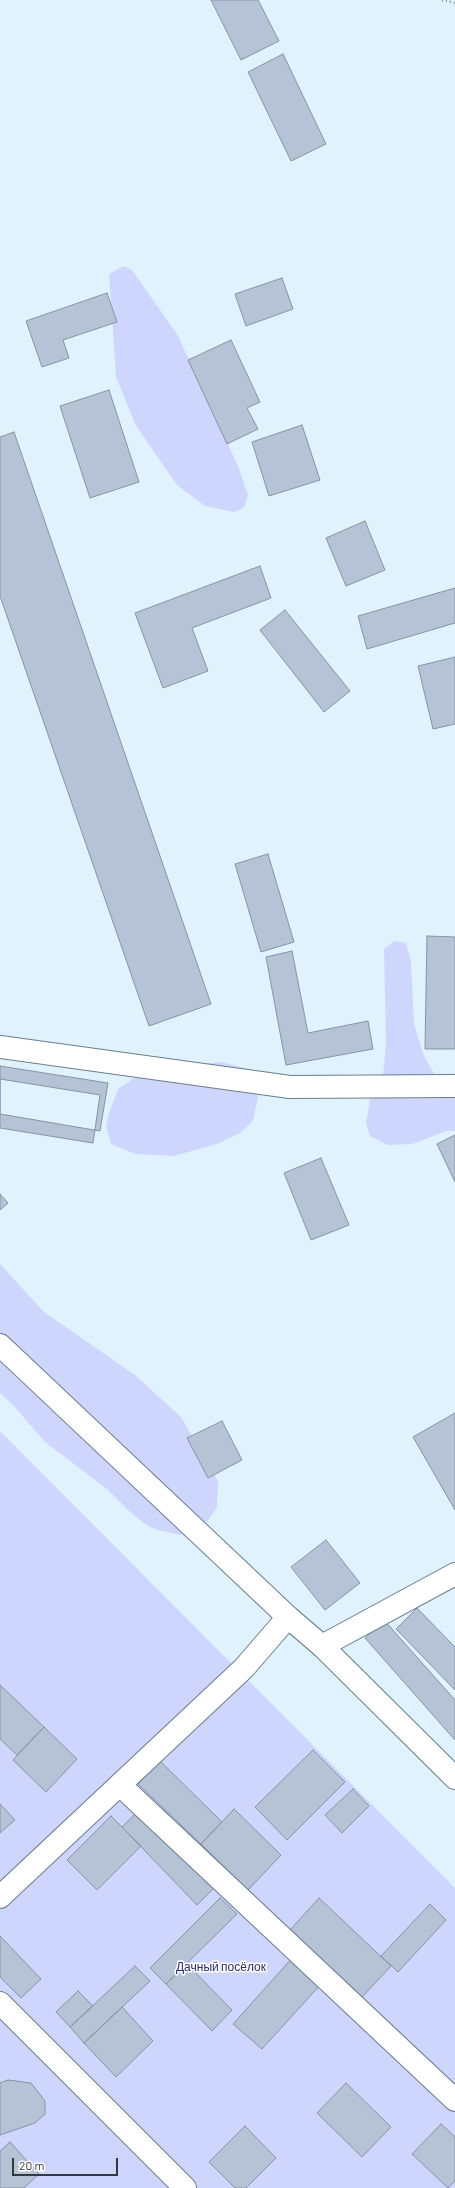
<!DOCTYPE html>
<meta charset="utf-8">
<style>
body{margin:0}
#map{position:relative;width:455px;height:2188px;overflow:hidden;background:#e0f2fd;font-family:Barlow,sans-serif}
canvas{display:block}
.scale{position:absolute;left:12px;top:2158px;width:106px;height:18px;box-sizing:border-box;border:2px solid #313a3f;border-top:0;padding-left:5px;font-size:12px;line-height:14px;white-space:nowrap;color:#313a3f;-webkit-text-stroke:3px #fff;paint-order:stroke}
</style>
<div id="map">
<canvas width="455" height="2188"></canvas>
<div class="scale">20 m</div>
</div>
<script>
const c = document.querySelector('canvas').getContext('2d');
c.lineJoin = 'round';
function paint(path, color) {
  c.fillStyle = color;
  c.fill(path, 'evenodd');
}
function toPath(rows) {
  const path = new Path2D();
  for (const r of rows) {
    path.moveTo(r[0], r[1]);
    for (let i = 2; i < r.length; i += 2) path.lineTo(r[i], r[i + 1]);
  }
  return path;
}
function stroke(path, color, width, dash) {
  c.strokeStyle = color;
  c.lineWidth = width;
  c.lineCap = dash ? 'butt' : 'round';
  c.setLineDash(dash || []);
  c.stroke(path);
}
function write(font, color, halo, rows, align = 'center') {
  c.font = font + ' Barlow,sans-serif';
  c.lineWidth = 3;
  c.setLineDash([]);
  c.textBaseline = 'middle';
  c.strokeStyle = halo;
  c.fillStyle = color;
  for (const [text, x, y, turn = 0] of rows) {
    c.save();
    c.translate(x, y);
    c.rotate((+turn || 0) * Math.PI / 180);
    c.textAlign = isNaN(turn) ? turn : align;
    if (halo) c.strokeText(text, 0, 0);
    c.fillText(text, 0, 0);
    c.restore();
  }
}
const green = toPath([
 [124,266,132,270,177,334,238,466,248,495,244,508,234,512,205,506,177,485,136,426,116,377,109,274],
 [394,941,406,943,411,962,414,1024,424,1056,435,1075,455,1077,455,1131,447,1131,412,1144,388,1145,370,1136,366,1123,370,1100,382,1087,386,1044,384,949],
 [221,1062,248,1069,260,1087,253,1121,240,1133,217,1144,174,1156,135,1154,111,1144,106,1126,109,1113,118,1089,148,1069],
 [0,1264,44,1312,135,1375,181,1417,218,1481,217,1507,203,1528,187,1536,157,1530,148,1526,129,1511,107,1489,45,1442,13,1405,0,1393],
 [0,1431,455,1888,455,2188,0,2188]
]);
const building = toPath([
 [211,0,258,0,279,41,241,60,211,0],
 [283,54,326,144,291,161,248,72,283,54],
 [282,278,293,309,246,326,235,294,282,278],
 [107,293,117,322,63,340,69,358,42,367,26,321,107,293],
 [231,340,260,402,247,408,258,429,227,444,188,360,231,340],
 [109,390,139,482,90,498,60,406,109,390],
 [302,425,320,480,269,496,252,442,302,425],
 [14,432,211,1004,149,1026,0,596,0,437,14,432],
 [365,521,385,570,346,586,326,538,365,521],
 [260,566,271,598,192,628,208,671,163,688,135,613,260,566],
 [455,588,455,623,367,649,358,616,455,588],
 [285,610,350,691,324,712,260,630,285,610],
 [455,657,455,724,433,729,418,666,455,657],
 [268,854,294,942,261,952,235,864,268,854],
 [427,936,455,937,455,1049,425,1049,427,936],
 [292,951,308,1033,368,1021,373,1049,286,1065,266,957,292,951],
 [0,1066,108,1083,100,1131,0,1114,0,1066],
 [0,1079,100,1095,93,1143,0,1128,0,1079],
 [455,1135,455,1182,437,1144,455,1135],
 [321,1158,349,1225,311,1240,284,1173,321,1158],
 [0,1194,8,1203,0,1210,0,1194],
 [455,1413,455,1510,413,1437,455,1413],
 [222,1421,242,1460,208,1478,187,1438,222,1421],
 [326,1540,360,1583,325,1610,291,1567,326,1540],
 [417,1608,455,1647,455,1690,396,1629,417,1608],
 [384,1620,455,1700,455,1740,365,1638,384,1620],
 [0,1685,44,1727,17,1755,0,1739,0,1685],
 [44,1727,77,1759,46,1792,13,1760,44,1727],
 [313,1750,345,1782,287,1840,255,1807,313,1750],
 [160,1761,222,1822,201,1844,138,1784,160,1761],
 [353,1789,369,1806,342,1833,325,1815,353,1789],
 [0,1804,15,1820,0,1833,0,1804],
 [234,1809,281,1855,248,1890,201,1844,234,1809],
 [138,1811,215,1887,197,1905,122,1827,138,1811],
 [111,1816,141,1846,97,1890,67,1860,111,1816],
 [220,1898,237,1914,166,1984,150,1968,220,1898],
 [319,1898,391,1966,362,1997,290,1930,319,1898],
 [430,1904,446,1920,398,1972,381,1956,430,1904],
 [0,1936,41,1979,21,1998,0,1977,0,1936],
 [293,1957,322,1983,262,2049,233,2024,293,1957],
 [187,1964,232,2010,212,2031,166,1984,187,1964],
 [135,1966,150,1981,84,2043,70,2027,135,1966],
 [78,1991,93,2006,70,2027,56,2012,78,1991],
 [122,2007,153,2041,116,2077,84,2043,122,2007],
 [8,2080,31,2083,45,2101,45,2114,35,2123,0,2135,0,2083,8,2080],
 [346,2083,391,2127,362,2157,317,2113,346,2083],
 [441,2124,455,2137,455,2181,448,2188,412,2154,441,2124],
 [245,2126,276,2158,246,2188,235,2188,209,2162,245,2126],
 [10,2142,39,2174,24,2188,0,2188,0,2151,10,2142]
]);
const path = toPath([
 [442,0,455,3]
]);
const minor = toPath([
 [0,1047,290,1087,455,1086],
 [322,1646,455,1574],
 [120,1785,455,2100],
 [0,1897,244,1668,288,1617],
 [0,2003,185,2188]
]);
const major = toPath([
 [0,1345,288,1617,322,1646,455,1778]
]);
const parkNames = [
 ["Дачный посёлок",221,1967]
];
paint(green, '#cfd6fd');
paint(building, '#b6c3d6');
stroke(building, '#8693a5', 1);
stroke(minor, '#697e8a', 24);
stroke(major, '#697e8a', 24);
stroke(path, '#86949c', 2.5, [1, 3]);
stroke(minor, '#fff', 22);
stroke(major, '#fff', 22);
write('12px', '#2a2a6d', '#fff', parkNames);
</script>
